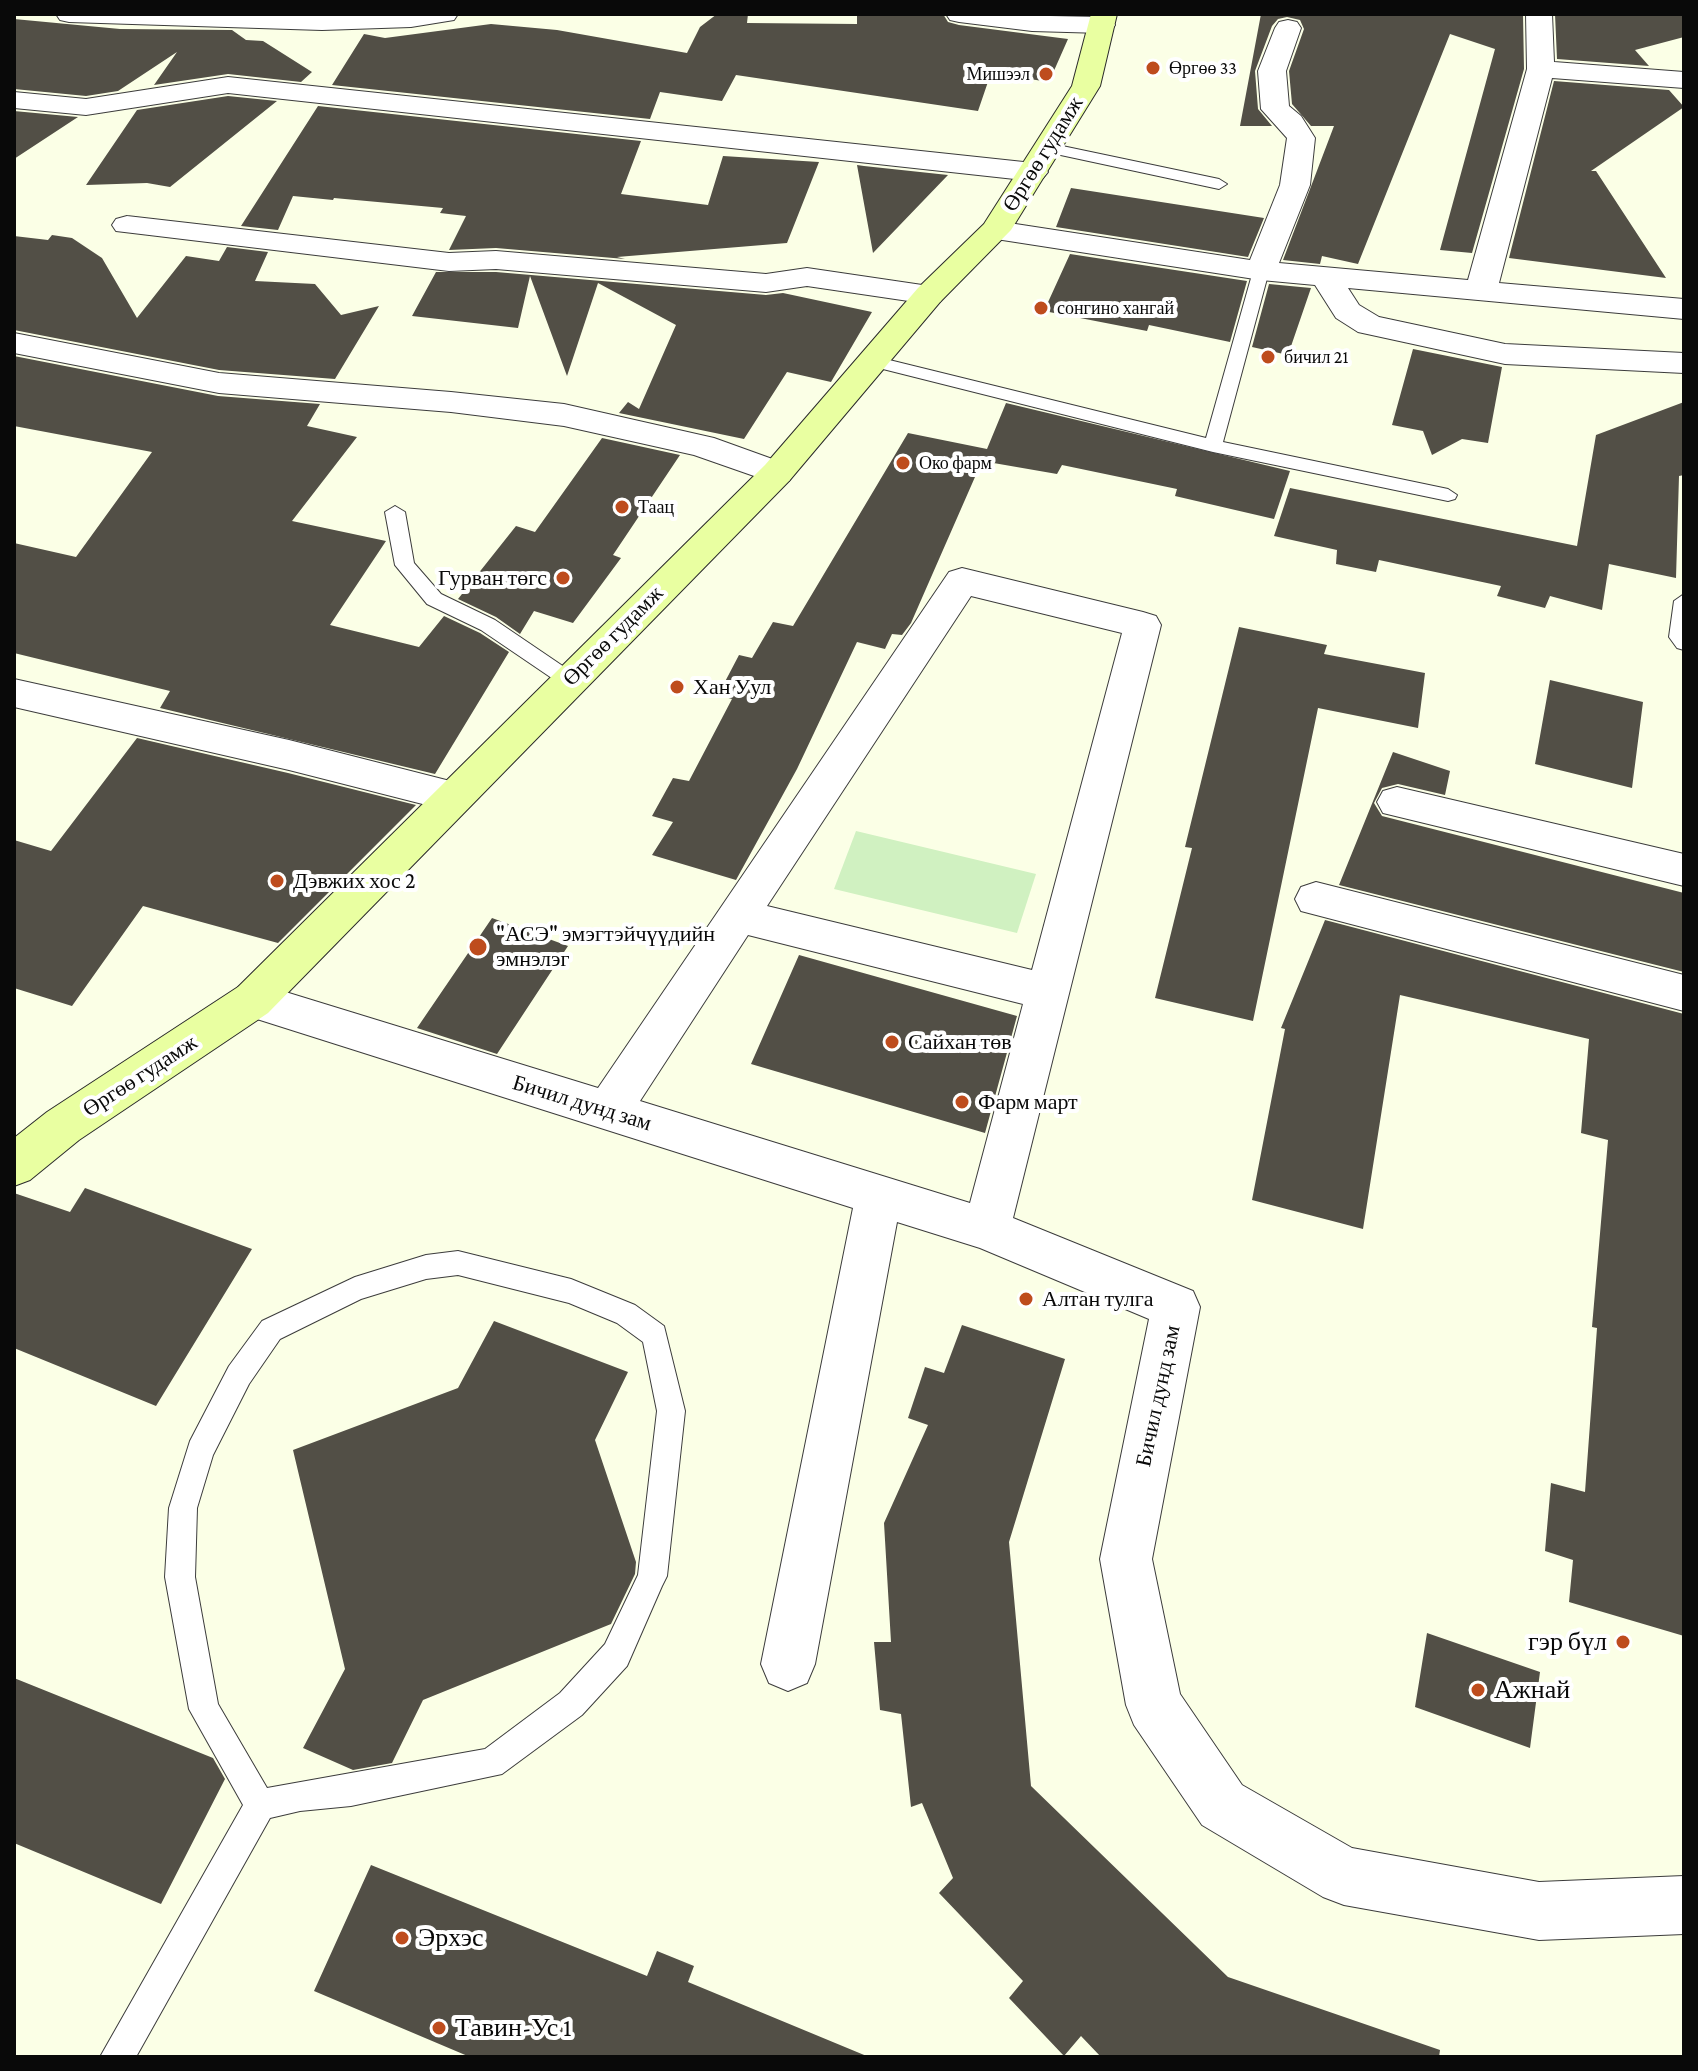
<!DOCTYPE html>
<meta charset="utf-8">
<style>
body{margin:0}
#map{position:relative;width:1698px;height:2071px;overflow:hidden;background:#fbffe6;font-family:"Crimson Pro",serif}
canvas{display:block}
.frame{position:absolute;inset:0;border:16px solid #090909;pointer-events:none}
</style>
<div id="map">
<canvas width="1698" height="2071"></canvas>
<div class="frame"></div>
</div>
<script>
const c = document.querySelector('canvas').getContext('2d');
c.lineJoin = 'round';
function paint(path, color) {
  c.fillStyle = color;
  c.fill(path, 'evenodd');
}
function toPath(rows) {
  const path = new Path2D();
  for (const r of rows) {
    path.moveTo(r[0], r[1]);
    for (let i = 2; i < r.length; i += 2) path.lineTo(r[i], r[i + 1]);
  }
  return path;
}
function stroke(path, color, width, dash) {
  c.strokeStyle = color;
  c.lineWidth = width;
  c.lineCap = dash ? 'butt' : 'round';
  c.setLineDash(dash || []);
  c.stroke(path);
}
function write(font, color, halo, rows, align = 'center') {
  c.font = font + ' "Crimson Pro",serif';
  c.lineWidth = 8;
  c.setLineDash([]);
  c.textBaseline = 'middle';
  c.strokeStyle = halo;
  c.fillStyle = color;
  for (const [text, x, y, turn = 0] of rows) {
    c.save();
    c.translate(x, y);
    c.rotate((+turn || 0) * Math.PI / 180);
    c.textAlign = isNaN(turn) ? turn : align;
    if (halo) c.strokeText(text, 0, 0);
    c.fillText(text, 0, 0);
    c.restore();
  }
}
const pitch = toPath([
 [856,831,1036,874,1017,933,834,889]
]);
const building = toPath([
 [717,14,748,14,747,23,857,24,857,14,943,14,948,22,959,25,1068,39,1049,82,991,73,978,111,736,75,722,101,660,92,650,119,332,85,364,34,385,38,491,24,557,30,687,53,700,27],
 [1261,14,1523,14,1524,69,1472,253,1440,250,1495,49,1450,34,1358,264,1322,256,1320,264,1283,260,1334,126,1311,126,1292,104,1289,71,1304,29,1300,20,1287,17,1278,19,1272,26,1255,71,1258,109,1272,126,1240,126],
 [1555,14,1684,14,1684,37,1635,50,1649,66,1557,59],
 [14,19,120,29,232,30,246,40,263,41,312,72,301,82,228,74,154,85,177,52,118,91,86,96,14,89],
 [1554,81,1669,90,1684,107,1591,171,1596,171,1666,278,1509,258],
 [228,96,277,101,170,187,147,183,86,185,137,110],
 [318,106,641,141,621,194,708,205,723,156,819,162,787,243,617,257,625,259,496,248,449,250,466,216,440,213,443,208,334,198,333,200,293,196,278,230,241,226],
 [14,111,78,117,14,159],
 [857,165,864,166,948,175,873,253],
 [1071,188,1264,218,1248,257,1056,227],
 [52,235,72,238,102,258,137,318,186,256,219,261,227,247,268,252,255,281,315,284,341,315,379,306,335,379,219,370,14,330,14,236,48,240],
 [1070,254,1247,281,1230,342,1149,325,1147,331,1044,311],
 [436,272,496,272,766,295,783,293,872,312,831,382,787,372,744,439,619,413,628,402,639,409,676,325,598,283,567,376,530,276,518,328,412,316],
 [1269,284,1311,288,1288,355,1252,347],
 [1413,349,1502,367,1488,443,1462,439,1432,455,1423,431,1392,425],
 [14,356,218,396,320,404,307,426,357,437,292,521,386,541,330,625,419,647,444,616,480,633,509,652,435,774,160,708,170,691,14,653,14,543,76,557,152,452,14,426],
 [1684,402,1684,475,1679,476,1676,578,1609,564,1602,610,1550,596,1545,608,1497,596,1501,586,1379,560,1376,572,1336,564,1337,550,1274,536,1290,488,1577,546,1596,435],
 [1006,403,1290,471,1274,519,1175,496,1177,489,1062,465,1057,474,982,461,911,623,902,635,892,634,885,649,857,642,797,769,736,880,652,855,673,822,652,816,673,778,689,781,732,699,718,695,739,655,752,658,773,622,793,626,908,433,987,449],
 [602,438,680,455,613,555,621,558,573,623,534,611,520,634,496,617,458,599,516,526,535,532],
 [1239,627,1327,645,1324,654,1425,673,1418,728,1318,708,1253,1021,1155,998,1192,848,1185,847],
 [1550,680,1643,702,1632,788,1535,764],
 [137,738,288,773,416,805,278,943,143,906,72,1006,14,988,14,840,51,851],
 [1393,752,1450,771,1445,795,1398,784,1382,788,1374,803,1382,816,1684,893,1684,972,1339,885],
 [492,918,568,946,497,1054,417,1028],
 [1325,920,1684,1014,1684,1636,1569,1602,1573,1560,1545,1551,1551,1483,1585,1492,1597,1328,1592,1327,1608,1140,1581,1133,1589,1039,1400,995,1363,1229,1252,1200,1285,1029,1281,1028],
 [799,955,1017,1016,985,1133,751,1064],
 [85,1188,252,1249,156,1406,14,1348,14,1193,70,1212],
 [494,1321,628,1372,595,1440,636,1562,635,1574,611,1624,423,1700,392,1763,353,1770,303,1748,345,1669,293,1450,458,1388],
 [962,1325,1065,1359,1009,1542,1031,1786,1228,1977,1440,2050,1439,2057,1101,2057,1081,2036,1064,2056,1009,1998,1023,1981,939,1893,953,1878,922,1803,911,1807,901,1714,880,1710,874,1642,891,1642,884,1523,928,1425,908,1418,925,1367,944,1373],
 [1427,1633,1540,1672,1530,1748,1415,1707],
 [14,1678,213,1758,225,1779,161,1904,14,1843],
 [371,1865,647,1976,657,1951,694,1966,688,1982,869,2057,470,2057,314,1991]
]);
const lane = toPath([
 [1048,143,1219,179,1227,184,1219,189,1042,151,1042,145,1048,143],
 [1261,266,1269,271,1223,442,1448,489,1457,495,1455,499,1448,501,1213,452,867,365,864,361,873,356,1206,438,1253,271,1261,266],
 [395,506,405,512,414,563,441,594,495,620,576,675,579,680,576,685,562,685,481,630,427,604,395,565,385,512,395,506],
 [1684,594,1684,650,1677,648,1669,637,1674,601,1684,594],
 [458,1251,571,1279,635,1305,664,1326,685,1411,667,1576,662,1586,627,1666,582,1715,502,1774,351,1806,300,1811,270,1818,136,2057,100,2057,243,1805,189,1709,165,1577,169,1508,190,1441,229,1366,262,1321,355,1277,426,1255,458,1251],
 [458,1275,569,1303,617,1323,643,1342,657,1411,638,1575,605,1644,560,1693,485,1749,267,1788,218,1704,195,1577,197,1508,213,1455,249,1384,280,1339,361,1299,426,1279,458,1275]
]);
const street = toPath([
 [56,14,458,14,454,20,411,27,322,30,69,22,60,20,56,14],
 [946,14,1102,17,1111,19,1115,25,1111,31,1102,33,1032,31,959,22,950,20,946,14],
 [1526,14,1552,14,1554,62,1684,72,1684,88,1552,78,1499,283,1684,299,1684,319,1348,288,1359,305,1379,317,1505,344,1684,353,1684,373,1505,364,1358,332,1336,318,1315,285,1261,280,996,239,985,236,981,230,985,224,996,221,1250,260,1280,185,1287,138,1261,109,1258,71,1275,28,1279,22,1288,20,1297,22,1301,28,1286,71,1289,106,1301,116,1315,138,1310,185,1279,263,1468,280,1527,69,1526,14],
 [228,77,1033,163,1043,166,1048,172,1043,178,1033,181,228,93,86,115,14,108,14,92,86,99,228,77],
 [127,216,449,253,496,251,766,274,807,268,929,286,940,288,945,295,940,302,929,304,807,286,766,292,496,269,449,271,116,231,112,225,116,219,127,216],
 [14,333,219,373,451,392,564,404,714,438,789,465,794,473,789,481,777,484,694,455,564,426,451,412,219,393,14,353,14,333],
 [962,568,1143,612,1156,616,1161,625,1013,1218,1193,1291,1200,1307,1152,1559,1180,1694,1242,1785,1352,1848,1539,1882,1684,1876,1684,1934,1539,1940,1344,1905,1323,1897,1202,1825,1134,1725,1126,1705,1100,1559,1149,1319,980,1248,897,1222,815,1664,807,1683,788,1691,769,1683,761,1664,853,1208,238,1013,231,1000,238,987,253,982,598,1088,949,572,962,568],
 [971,596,1122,633,1032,970,767,906,971,596],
 [748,935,1023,1004,970,1203,640,1101,748,935],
 [14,679,289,740,454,782,468,786,474,797,468,808,454,812,289,770,14,707,14,679],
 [1397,787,1684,854,1684,886,1383,813,1377,802,1383,791,1397,787],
 [1316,882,1684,975,1684,1011,1301,911,1295,899,1301,887,1316,882]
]);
const secondary = toPath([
 [1091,14,1117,14,1100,86,1011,230,940,302,789,481,268,1013,79,1140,30,1180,14,1186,14,1138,47,1112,238,987,765,465,918,288,984,224,1072,86,1091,14]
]);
const markers = [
 [1153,68,8,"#be4c1d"],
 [1046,74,8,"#be4c1d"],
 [1041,308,8,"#be4c1d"],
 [1268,357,8,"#be4c1d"],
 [903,463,8,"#be4c1d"],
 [622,507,8,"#be4c1d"],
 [563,578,8,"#be4c1d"],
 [677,687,8,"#be4c1d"],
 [277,881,8,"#be4c1d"],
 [478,947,10,"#be4c1d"],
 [892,1042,8,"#be4c1d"],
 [962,1102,8,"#be4c1d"],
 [1026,1299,8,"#be4c1d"],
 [1623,1642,8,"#be4c1d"],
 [1478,1690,8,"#be4c1d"],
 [402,1938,8,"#be4c1d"],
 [439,2028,8,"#be4c1d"]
];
const farPoinames = [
 ["Өргөө 33",1169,68],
 ["Мишээл",1030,74,"right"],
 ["сонгино хангай",1057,308],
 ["бичил 21",1284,357],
 ["Око фарм",919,463],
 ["Таац",638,507]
];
const streetNames = [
 ["Өргөө гудамж",1043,154,-58],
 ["Өргөө гудамж",613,636,-45],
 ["Өргөө гудамж",140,1076,-33],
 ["Бичил дунд зам",582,1103,17],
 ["Бичил дунд зам",1158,1396,-78]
];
const poiNames = [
 ["Гурван төгс",547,578,"right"],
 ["Хан Уул",693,687],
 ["Дэвжих хос 2",293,881],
 ["\"АСЭ\" эмэгтэйчүүдийн",496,934],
 ["эмнэлэг",496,959],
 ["Сайхан төв",908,1042],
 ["Фарм март",978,1102],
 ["Алтан тулга",1042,1299]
];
const nearPoinames = [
 ["гэр бүл",1607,1642,"right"],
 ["Ажнай",1494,1690],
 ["Эрхэс",418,1938],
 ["Тавин-Ус 1",455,2028]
];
paint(pitch, '#d0f1c1');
paint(building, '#524f46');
stroke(lane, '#3c3c3c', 2);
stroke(street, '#3c3c3c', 2);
stroke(secondary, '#2b2b2b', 2);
paint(lane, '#fff');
paint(street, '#fff');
paint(secondary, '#e9ffa1');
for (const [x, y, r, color] of markers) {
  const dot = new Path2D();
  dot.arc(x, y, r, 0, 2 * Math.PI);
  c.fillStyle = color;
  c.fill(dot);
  stroke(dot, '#fff', 3);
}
write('18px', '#090909', '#fff', farPoinames, 'left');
write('22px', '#090909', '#fff', streetNames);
write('22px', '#090909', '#fff', poiNames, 'left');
write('26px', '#090909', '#fff', nearPoinames, 'left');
</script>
